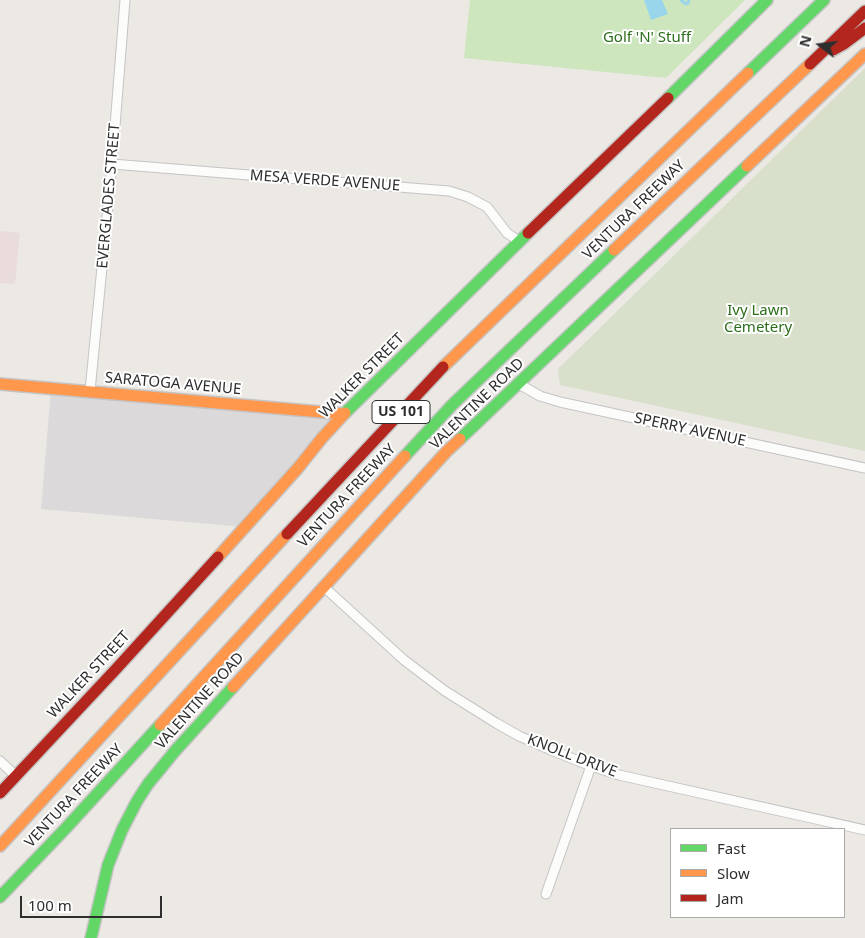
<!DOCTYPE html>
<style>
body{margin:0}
#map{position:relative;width:865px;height:938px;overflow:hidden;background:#ece8e4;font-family:"Noto Sans",sans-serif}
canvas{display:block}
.legend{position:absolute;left:670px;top:828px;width:175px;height:90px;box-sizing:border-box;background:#fff;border:1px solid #ababab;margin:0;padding:6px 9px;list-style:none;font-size:15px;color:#2e2e2e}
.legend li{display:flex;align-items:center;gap:10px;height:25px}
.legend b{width:25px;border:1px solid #ababab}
.north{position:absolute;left:795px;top:20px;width:50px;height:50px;-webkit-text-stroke:4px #fff;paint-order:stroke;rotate:285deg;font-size:14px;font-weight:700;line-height:20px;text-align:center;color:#2e2e2e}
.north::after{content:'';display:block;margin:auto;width:18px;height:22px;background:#2e2e2e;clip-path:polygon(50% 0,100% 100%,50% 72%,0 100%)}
.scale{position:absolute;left:20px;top:896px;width:142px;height:22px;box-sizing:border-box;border:2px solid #2e2e2e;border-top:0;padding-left:6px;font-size:15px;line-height:18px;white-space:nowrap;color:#2e2e2e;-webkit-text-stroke:4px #fff;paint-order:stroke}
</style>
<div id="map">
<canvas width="865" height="938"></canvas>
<ul class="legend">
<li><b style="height:6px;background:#63d668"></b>Fast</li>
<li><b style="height:6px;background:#ff974d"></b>Slow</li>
<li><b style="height:6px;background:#b3261e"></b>Jam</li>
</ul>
<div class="north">N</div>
<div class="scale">100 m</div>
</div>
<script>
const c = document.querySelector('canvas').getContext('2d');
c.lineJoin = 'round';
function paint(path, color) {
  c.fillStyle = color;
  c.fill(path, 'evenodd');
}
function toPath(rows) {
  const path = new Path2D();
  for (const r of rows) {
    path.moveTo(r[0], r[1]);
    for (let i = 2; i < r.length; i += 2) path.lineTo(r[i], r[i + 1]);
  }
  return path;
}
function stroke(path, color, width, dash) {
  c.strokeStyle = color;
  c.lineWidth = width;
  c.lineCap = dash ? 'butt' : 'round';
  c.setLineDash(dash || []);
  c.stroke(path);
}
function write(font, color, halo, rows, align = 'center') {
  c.font = font + ' "Noto Sans",sans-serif';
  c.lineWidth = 4;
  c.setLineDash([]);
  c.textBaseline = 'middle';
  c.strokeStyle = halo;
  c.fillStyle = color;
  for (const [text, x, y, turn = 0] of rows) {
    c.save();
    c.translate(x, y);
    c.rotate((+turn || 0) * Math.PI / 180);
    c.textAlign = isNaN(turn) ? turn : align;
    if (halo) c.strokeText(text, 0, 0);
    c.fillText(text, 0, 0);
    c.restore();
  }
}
const industrial = toPath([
 [51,389,344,414,244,527,41,509]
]);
const medical = toPath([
 [0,231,20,233,15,284,0,283]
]);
const green = toPath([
 [470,0,745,0,666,78,464,58]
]);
const cemetery = toPath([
 [865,68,865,451,560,385,558,369]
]);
const water = toPath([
 [644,0,662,0,668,14,651,20]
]);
const stream = toPath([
 [681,0,686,4,688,3,689,0]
]);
const street = toPath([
 [112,164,449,191,468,197,487,207,507,233,519,241],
 [519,384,540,396,560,402,865,468],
 [90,391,112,164,125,0],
 [324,587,404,660,445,691,496,723,519,736,551,750,591,766,619,775,865,830],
 [0,761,16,776],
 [546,894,591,766]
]);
const fast = toPath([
 [748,73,824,0],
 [668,98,767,0],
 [345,413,528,233],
 [460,439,747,166],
 [405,456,452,405,614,250],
 [0,897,66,828,160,725],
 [91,938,108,865,122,830,137,801,148,784,175,751,233,687]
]);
const slow = toPath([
 [747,166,865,54],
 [614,250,810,64],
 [443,367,748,73],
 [0,384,344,414],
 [218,557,298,468,322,438,345,413],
 [233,687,447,451,460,439],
 [160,725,405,456],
 [0,846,287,534]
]);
const jam = toPath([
 [833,50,844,44,865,28],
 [810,64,865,11],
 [528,233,668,98],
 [287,534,443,367],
 [0,793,117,668,218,557]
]);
const shields = [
 [401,412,58]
];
const shieldNames = [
 ["US 101",401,412]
];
const parkNames = [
 ["Golf 'N' Stuff",647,38],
 ["Ivy Lawn",758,311],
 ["Cemetery",758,328]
];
const streetNames = [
 ["MESA VERDE AVENUE",325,181,4],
 ["EVERGLADES STREET",109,196,-85],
 ["VENTURA FREEWAY",634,210,-44],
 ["WALKER STREET",362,376,-45],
 ["SARATOGA AVENUE",173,384,5],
 ["VALENTINE ROAD",477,404,-44],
 ["SPERRY AVENUE",690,430,12],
 ["VENTURA FREEWAY",347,496,-47],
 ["WALKER STREET",89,675,-47],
 ["VALENTINE ROAD",200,701,-48],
 ["KNOLL DRIVE",572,756,21],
 ["VENTURA FREEWAY",74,796,-47]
];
paint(industrial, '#dcd9db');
paint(medical, '#e9dcdb');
paint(green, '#cee6be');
paint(cemetery, '#d8e0cc');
paint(water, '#99d6ec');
stroke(stream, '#99d6ec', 3);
stroke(street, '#c5c4c5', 11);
stroke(fast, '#c5c4c5', 14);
stroke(slow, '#c5c4c5', 14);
stroke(jam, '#c5c4c5', 14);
stroke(street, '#fcfcfb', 9);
stroke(fast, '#63d668', 11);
stroke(slow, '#ff974d', 11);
stroke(jam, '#b3261e', 11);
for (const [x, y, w] of shields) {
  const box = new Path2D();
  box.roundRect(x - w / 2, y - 11.5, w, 23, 4);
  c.fillStyle = '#fff';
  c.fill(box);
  stroke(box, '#2e2e2e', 1);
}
write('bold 14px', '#2e2e2e', null, shieldNames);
write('15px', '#2c6e1b', '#fff', parkNames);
write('15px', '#2e2e2e', '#fff', streetNames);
</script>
